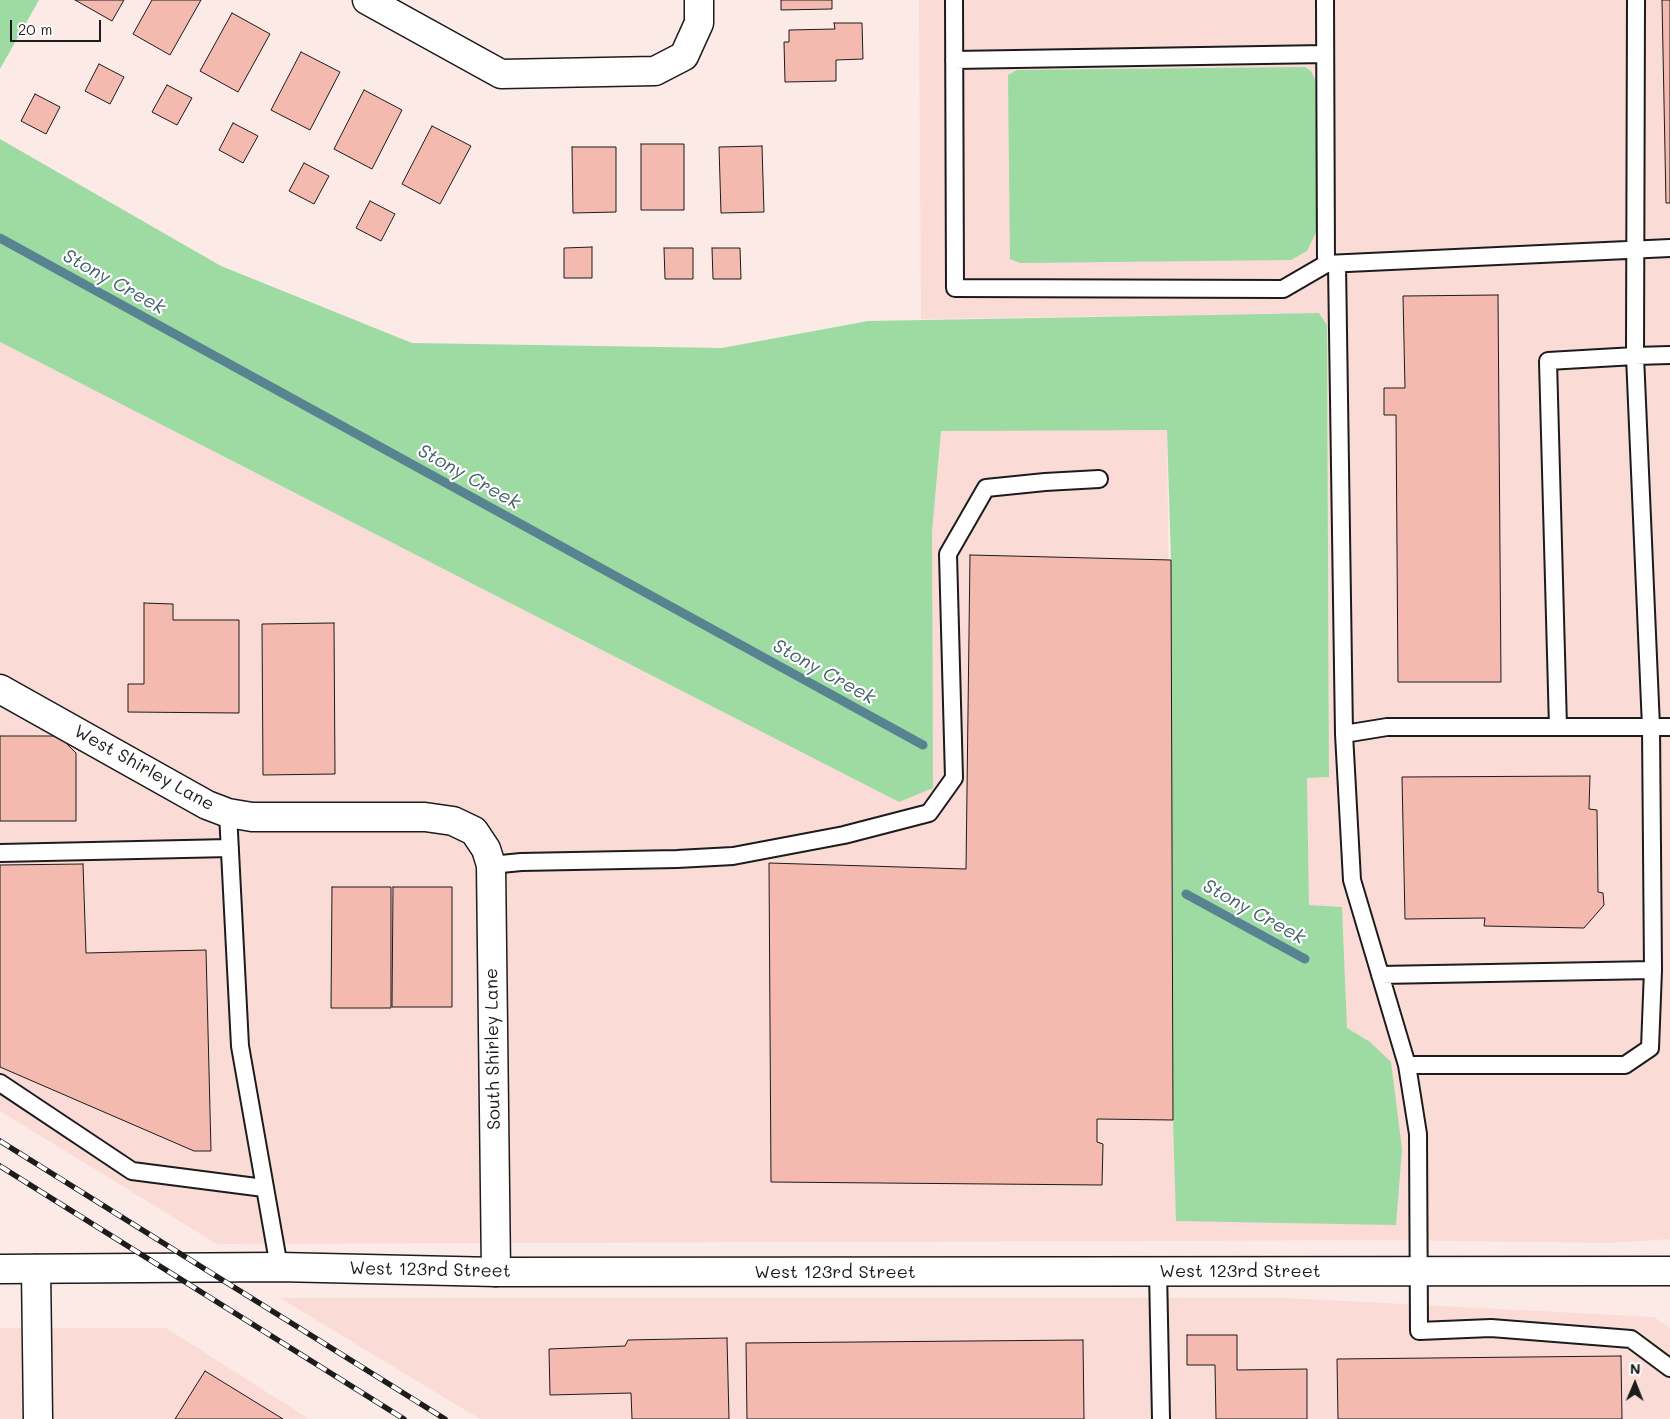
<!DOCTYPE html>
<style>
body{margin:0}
#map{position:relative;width:1670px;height:1419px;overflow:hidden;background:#fceae7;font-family:Mali,sans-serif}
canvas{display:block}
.north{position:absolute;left:1610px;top:1359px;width:50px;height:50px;-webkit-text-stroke:4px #fff;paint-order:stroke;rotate:1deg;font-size:14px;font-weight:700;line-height:20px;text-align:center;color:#1c1c1c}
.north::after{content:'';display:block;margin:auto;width:18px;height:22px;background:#1c1c1c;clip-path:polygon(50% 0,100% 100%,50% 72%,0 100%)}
.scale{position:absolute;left:10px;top:20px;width:91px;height:22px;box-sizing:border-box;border:2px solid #1c1c1c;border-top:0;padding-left:6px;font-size:15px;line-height:18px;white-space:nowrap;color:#1c1c1c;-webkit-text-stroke:4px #fff;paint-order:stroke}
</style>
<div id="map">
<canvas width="1670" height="1419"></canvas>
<div class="north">N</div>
<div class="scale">20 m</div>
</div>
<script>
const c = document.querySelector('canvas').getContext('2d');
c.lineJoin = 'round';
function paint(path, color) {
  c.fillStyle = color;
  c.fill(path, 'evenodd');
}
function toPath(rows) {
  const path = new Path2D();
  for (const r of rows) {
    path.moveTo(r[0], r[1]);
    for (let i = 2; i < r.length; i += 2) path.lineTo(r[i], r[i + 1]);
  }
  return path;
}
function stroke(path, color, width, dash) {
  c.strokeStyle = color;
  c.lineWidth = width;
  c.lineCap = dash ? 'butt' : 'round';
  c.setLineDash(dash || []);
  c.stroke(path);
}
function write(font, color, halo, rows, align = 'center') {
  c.font = font + ' Mali,sans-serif';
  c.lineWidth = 4.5;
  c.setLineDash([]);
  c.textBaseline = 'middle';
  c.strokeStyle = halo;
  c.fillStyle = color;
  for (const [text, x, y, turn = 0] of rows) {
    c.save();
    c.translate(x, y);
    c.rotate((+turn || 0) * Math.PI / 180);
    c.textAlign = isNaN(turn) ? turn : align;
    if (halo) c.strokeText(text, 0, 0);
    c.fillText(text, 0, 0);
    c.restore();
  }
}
const built = toPath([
 [919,0,1670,0,1670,1239,1609,1243,1391,1240,217,1244,0,1111,0,342,899,802,932,532,941,430,1167,430,1172,921,1370,1042,1347,1028,1342,907,1309,906,1307,778,1329,777,1327,325,1319,313,921,319],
 [280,1298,1286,1298,1654,1317,1670,1328,1670,1419,480,1419],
 [0,1328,166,1328,309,1419,0,1419]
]);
const green = toPath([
 [0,0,39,0,0,69],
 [1305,67,1311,71,1315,80,1318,228,1307,251,1291,260,1020,263,1010,259,1008,75,1017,70],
 [0,139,221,266,412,343,722,348,868,321,1319,313,1327,325,1329,777,1307,778,1309,905,1342,907,1347,1028,1370,1042,1391,1062,1402,1149,1396,1225,1176,1221,1173,1120,1171,560,1167,430,941,431,932,532,933,788,899,802,0,342]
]);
const stream = toPath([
 [0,238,923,745],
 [1186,894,1305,959]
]);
const building = toPath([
 [75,0,124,0,112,21,75,0],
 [152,0,201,0,170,55,133,34,152,0],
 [781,0,832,0,832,9,781,10,781,0],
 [1662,0,1670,0,1670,203,1666,203,1662,0],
 [232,13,270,34,238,92,200,71,232,13],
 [834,23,862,23,863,59,836,60,836,81,785,82,784,42,789,42,789,30,835,29,834,23],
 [301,52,340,72,310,130,271,110,301,52],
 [99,64,124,77,110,104,85,91,99,64],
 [167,85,192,98,177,125,152,112,167,85],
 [364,90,402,110,372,169,334,149,364,90],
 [35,94,60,107,46,134,21,121,35,94],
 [233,123,258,136,243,163,219,150,233,123],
 [432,126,471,146,440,204,402,184,432,126],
 [641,144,684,144,684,210,641,210,641,144],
 [762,146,764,212,721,213,719,147,762,146],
 [572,147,616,147,616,212,573,213,572,147],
 [304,163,329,176,314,204,289,191,304,163],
 [370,201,395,214,381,241,356,228,370,201],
 [592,247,592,278,564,278,564,248,592,247],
 [664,248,693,248,693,279,665,279,664,248],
 [712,248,740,248,741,279,713,279,712,248],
 [1498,295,1501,682,1398,682,1396,415,1384,415,1384,388,1405,388,1403,296,1498,295],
 [970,555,1171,560,1173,1120,1097,1119,1097,1142,1103,1144,1102,1185,771,1182,769,863,966,869,970,555],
 [144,603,173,604,173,620,239,620,239,713,128,712,128,684,144,684,144,603],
 [334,623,335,774,263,775,262,624,334,623],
 [0,736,59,736,76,753,76,821,0,821,0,736],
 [1590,776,1589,809,1597,810,1598,892,1603,893,1604,905,1584,928,1484,926,1485,918,1405,919,1402,777,1590,776],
 [83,864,86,953,206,950,211,1151,194,1151,0,1067,0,865,83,864],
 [332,887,391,887,391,1008,331,1008,332,887],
 [393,887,452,887,452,1007,392,1007,393,887],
 [1187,1335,1237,1335,1237,1370,1307,1369,1307,1419,1216,1419,1215,1365,1187,1365,1187,1335],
 [727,1338,729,1419,632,1419,631,1393,550,1395,549,1349,625,1346,628,1340,727,1338],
 [1083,1340,1084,1419,747,1419,746,1343,1083,1340],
 [1621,1356,1622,1419,1338,1419,1337,1359,1621,1356],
 [205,1371,283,1419,175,1419,205,1371]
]);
const service = toPath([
 [954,0,955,288,1283,289,1326,264],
 [1325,0,1326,264,1670,248],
 [1636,0,1635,356,1670,355],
 [954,60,1325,54],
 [1337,264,1344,734,1387,727,1670,727],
 [1344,734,1352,880,1407,1065,1418,1134,1419,1331,1491,1328,1631,1339,1670,1368],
 [228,813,240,1046,279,1267],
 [0,853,230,848],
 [491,865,521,862,677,859,733,856,844,835,929,813,954,778,948,554,986,488,1045,482,1099,479],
 [1380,975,1653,970],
 [1407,1065,1625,1065,1650,1048,1653,970,1651,727,1635,356,1548,361,1558,727],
 [0,1083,132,1171,264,1188],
 [1158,1271,1161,1419]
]);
const minor = toPath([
 [367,0,501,74,655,71,684,56,699,23,699,0],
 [0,689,207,805,228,813,252,817,425,817,453,821,474,831,486,849,491,865,496,1272],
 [36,1269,38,1419]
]);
const tertiary = toPath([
 [0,1269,279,1267,496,1272,1670,1271]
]);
const rail = toPath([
 [0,1141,445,1419],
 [0,1166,404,1419]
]);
const streetNames = [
 ["West Shirley Lane",144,768,29],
 ["South Shirley Lane",493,1049,-91],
 ["West 123rd Street",430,1270,1],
 ["West 123rd Street",1240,1271],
 ["West 123rd Street",835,1272]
];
const waterNames = [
 ["Stony Creek",114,282,29],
 ["Stony Creek",469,477,29],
 ["Stony Creek",824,672,29],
 ["Stony Creek",1254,912,29]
];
paint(built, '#fadbd6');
paint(green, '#9edba3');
stroke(stream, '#578490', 9);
paint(building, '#f4b9af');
stroke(building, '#1c1c1c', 1);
stroke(service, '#1c1c1c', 20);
stroke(minor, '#1c1c1c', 31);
stroke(tertiary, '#1c1c1c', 31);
stroke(service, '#fff', 16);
stroke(minor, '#fff', 28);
stroke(tertiary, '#fff', 28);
stroke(rail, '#1c1c1c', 5.5);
stroke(rail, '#fff', 4, [11]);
write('18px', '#1c1c1c', '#fff', streetNames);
write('italic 19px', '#436269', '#fff', waterNames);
</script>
